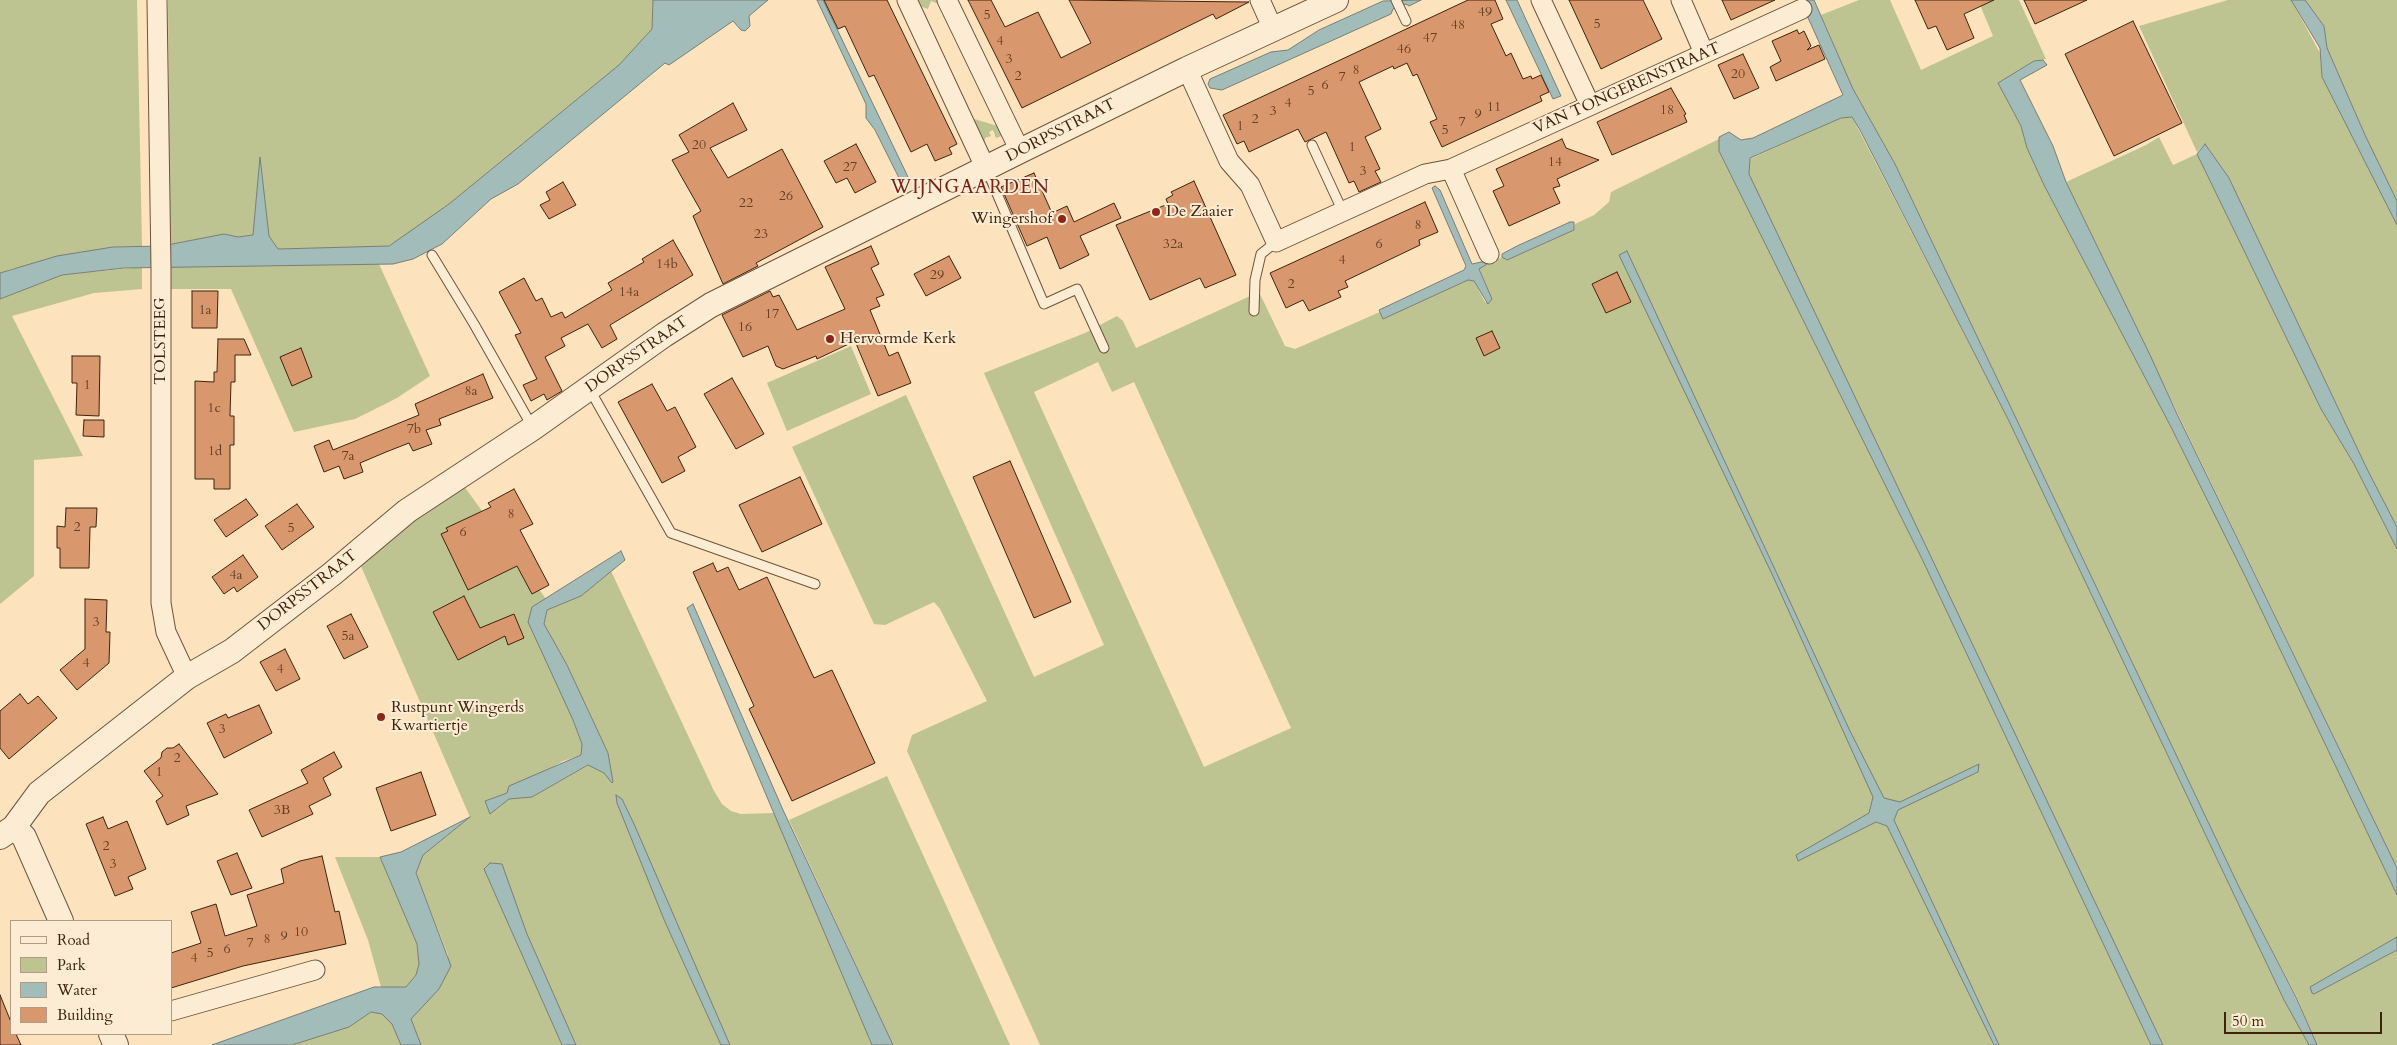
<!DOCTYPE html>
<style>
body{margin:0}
#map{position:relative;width:2397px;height:1045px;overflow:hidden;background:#fce2bd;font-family:Cardo,serif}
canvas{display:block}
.legend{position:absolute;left:10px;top:920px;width:162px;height:115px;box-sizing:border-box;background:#fdecd4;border:1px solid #b19b85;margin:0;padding:6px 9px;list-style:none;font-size:15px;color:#40220e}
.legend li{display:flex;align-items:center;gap:10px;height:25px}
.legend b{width:25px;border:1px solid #b19b85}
.scale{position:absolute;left:2224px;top:1012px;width:158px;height:22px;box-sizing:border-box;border:2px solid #40220e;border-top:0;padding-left:6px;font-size:15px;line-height:18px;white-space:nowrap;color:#40220e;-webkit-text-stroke:4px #fdecd4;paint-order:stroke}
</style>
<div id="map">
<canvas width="2397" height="1045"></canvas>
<ul class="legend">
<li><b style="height:6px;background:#fdecd4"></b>Road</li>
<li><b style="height:14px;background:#bec392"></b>Park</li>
<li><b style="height:14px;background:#a1bcb9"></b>Water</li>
<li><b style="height:14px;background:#d9976d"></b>Building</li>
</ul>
<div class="scale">50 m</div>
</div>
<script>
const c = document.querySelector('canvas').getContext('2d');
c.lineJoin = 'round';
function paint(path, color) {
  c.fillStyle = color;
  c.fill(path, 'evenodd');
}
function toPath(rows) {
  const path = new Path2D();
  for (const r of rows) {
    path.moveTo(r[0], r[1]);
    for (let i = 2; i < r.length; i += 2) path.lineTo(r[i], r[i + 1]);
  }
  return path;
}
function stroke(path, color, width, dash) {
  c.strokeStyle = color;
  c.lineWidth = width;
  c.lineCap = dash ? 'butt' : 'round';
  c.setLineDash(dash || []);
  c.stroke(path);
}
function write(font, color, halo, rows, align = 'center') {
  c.font = font + ' Cardo,serif';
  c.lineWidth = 4;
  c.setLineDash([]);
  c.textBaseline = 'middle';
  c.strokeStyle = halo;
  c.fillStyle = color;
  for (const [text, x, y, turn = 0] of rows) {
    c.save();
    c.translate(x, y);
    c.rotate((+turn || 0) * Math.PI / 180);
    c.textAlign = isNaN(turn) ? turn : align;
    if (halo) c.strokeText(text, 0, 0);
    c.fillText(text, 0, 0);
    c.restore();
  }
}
const green = toPath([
 [0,0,137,0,142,246,113,247,11,269,0,273],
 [168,0,653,0,652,29,619,65,449,204,399,240,388,246,371,248,278,249,269,236,260,161,253,235,238,237,224,234,162,246,162,155,169,141],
 [916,0,941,0,944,6,931,1,928,9,916,5],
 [1859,0,1890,0,1921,70,1993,36,1978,0,2019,0,2046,59,2034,61,1998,83,2021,126,2027,148,2044,185,2171,427,2247,580,2397,895,2397,937,2310,987,2312,992,2314,994,2397,950,2397,1045,2317,1045,2297,997,2240,889,1895,164,1853,89,1821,15],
 [2228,0,2291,0,2320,53,2322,77,2397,225,2397,527,2368,471,2229,178,2205,144,2197,152,2139,26],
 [2305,0,2397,0,2397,201,2365,135,2327,48,2324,26],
 [1852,117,2008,419,2284,1000,2309,1045,2163,1045,1731,153,1749,172,1750,159,1841,118],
 [971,118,1004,128,1007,134,996,138,993,130,989,132,991,136,985,138,985,141,983,142],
 [2159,137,2173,165,2197,154,2321,409,2354,464,2397,549,2397,868,2066,182,2146,145],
 [1719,139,1719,151,1923,561,2151,1045,1040,1045,907,751,912,735,987,701,940,609,934,602,885,625,874,624,792,447,906,395,1034,677,1104,645,984,373,1085,333,1117,316,1123,321,1136,348,1259,292,1285,346,1295,349,1380,312,1383,319,1468,280,1474,281,1485,302,1492,299,1479,268,1502,257,1507,260,1574,230,1575,224,1594,215,1609,202,1611,192],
 [1098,362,1112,392,1134,382,1291,728,1204,767,1034,392],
 [379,264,430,376,397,398,355,419,294,432,231,289,163,289,162,266],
 [142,267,142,289,94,293,12,316,83,456,34,460,34,576,0,604,0,299,62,275],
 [851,346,871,394,787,431,767,383],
 [461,482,546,599,532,607,582,744,581,755,563,761,507,793,485,801,490,814,509,799,532,797,589,765,605,773,612,783,608,753,567,665,544,624,547,610,581,596,611,571,714,791,722,804,731,811,741,814,775,813,872,1045,730,1045,622,799,665,922,721,1045,576,1045,527,934,484,869,562,1045,292,1045,349,1027,371,1012,382,1014,439,989,443,980,448,955,416,873,423,855,470,817,357,557],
 [887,776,1010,1045,893,1045,789,820],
 [335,857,380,857,417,944,419,964,416,975,406,987,381,987,368,940]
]);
const water = toPath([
 [653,0,768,0,749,16,750,26,745,31,741,30,733,21,669,65,665,63,518,184,491,199,442,244,413,259,393,264,124,268,62,275,0,299,0,273,57,256,113,247,162,246,224,234,238,237,253,235,260,157,269,236,278,249,389,246,449,204,619,65,652,29,653,0],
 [817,0,823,0,909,179,901,182,875,130,866,118,866,104,817,0],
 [1421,0,1409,6,1406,4,1393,9,1391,14,1222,90,1210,88,1208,84,1210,79,1271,52,1288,50,1319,30,1383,1,1421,0],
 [1506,0,1517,0,1561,96,1553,99,1506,0],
 [1800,0,1814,0,1853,89,1895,164,2240,889,2296,997,2317,1045,2309,1045,2284,1000,2008,419,1860,130,1852,117,1841,118,1750,158,1749,174,2163,1045,2151,1045,1923,561,1719,151,1719,137,1729,132,1741,140,1753,138,1843,95,1800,0],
 [2291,0,2305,0,2324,26,2327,48,2365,135,2397,201,2397,225,2322,77,2320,48,2291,0],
 [2043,60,2047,65,2020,80,2053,146,2066,182,2150,355,2177,414,2397,868,2397,895,2247,580,2171,427,2044,185,2027,148,2021,126,1998,83,2034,61,2043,60],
 [2205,144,2229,178,2368,471,2397,527,2397,549,2354,464,2321,409,2197,154,2205,144],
 [1435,186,1440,190,1472,264,1486,261,1487,264,1479,269,1492,299,1488,304,1474,281,1468,280,1383,319,1379,310,1464,270,1466,266,1432,188,1435,186],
 [1570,222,1574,222,1574,230,1507,260,1502,257,1502,254,1517,246,1570,222],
 [1627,251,1850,731,1884,798,1900,802,1979,764,1978,772,1898,810,1894,820,1999,1045,1994,1045,1887,826,1876,822,1798,861,1796,855,1869,813,1873,797,1772,574,1619,255,1627,251],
 [621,551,625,560,581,596,547,610,544,624,567,665,608,753,613,782,612,783,604,773,588,765,532,797,509,799,490,814,485,801,507,793,509,786,581,755,582,744,573,720,528,622,532,607,621,551],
 [693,604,783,810,893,1045,872,1045,687,608,693,604],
 [616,795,622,799,634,824,730,1045,721,1045,665,922,617,803,616,795],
 [470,817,423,855,416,873,451,966,439,989,411,1019,421,1045,401,1045,392,1024,382,1014,371,1012,349,1027,292,1045,212,1045,374,987,406,987,416,975,419,964,417,944,380,857,401,852,470,817],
 [490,863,502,864,527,934,576,1045,562,1045,484,869,490,863],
 [2397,937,2397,950,2314,994,2312,993,2310,987,2397,937]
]);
const building = toPath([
 [824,0,887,0,957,144,949,148,952,154,935,161,927,144,911,152,874,75,869,77,845,26,838,29,824,0],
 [968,0,991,0,1005,27,1038,12,1061,58,1091,43,1069,0,1249,2,1216,19,1213,14,1022,108,968,0],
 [1468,0,1495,0,1503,19,1491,24,1506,56,1511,53,1523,79,1531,76,1532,79,1541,75,1549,92,1540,96,1542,101,1442,147,1430,122,1437,119,1417,74,1413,76,1407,63,1394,69,1393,66,1359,82,1381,129,1365,137,1380,169,1375,171,1381,182,1359,192,1354,181,1349,183,1326,132,1305,142,1298,129,1249,152,1244,141,1237,144,1223,115,1468,0],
 [1569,0,1643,0,1662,39,1601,69,1569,0],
 [1722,0,1775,0,1731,20,1722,0],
 [1915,0,1994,0,1964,14,1974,38,1947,50,1936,26,1928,29,1915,0],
 [2024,0,2087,0,2035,24,2024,0],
 [2133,21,2182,123,2114,156,2065,54,2133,21],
 [1797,30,1799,34,1804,31,1811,46,1807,50,1819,45,1825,59,1776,81,1770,67,1781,61,1772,41,1797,30],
 [1743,54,1759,88,1734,99,1718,65,1743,54],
 [1671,88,1686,114,1684,115,1687,122,1612,155,1597,122,1671,88],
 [733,103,747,130,710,148,728,178,782,149,823,227,756,263,758,266,723,284,693,216,701,211,672,160,689,152,679,135,733,103],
 [1562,139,1566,148,1599,160,1557,179,1560,186,1553,188,1560,203,1509,226,1493,191,1504,186,1496,169,1562,139],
 [856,144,876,182,855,193,847,178,836,183,824,161,856,144],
 [1034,173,1052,213,1067,206,1074,222,1114,203,1121,218,1080,236,1089,255,1060,269,1047,237,1027,246,1001,187,1034,173],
 [1194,181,1236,275,1205,288,1200,278,1150,300,1116,225,1168,204,1166,199,1173,195,1171,192,1194,181],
 [563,182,576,205,549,219,540,205,550,200,546,192,563,182],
 [1425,202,1438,232,1419,240,1420,245,1345,281,1348,287,1338,291,1341,297,1309,311,1303,300,1286,308,1270,273,1425,202],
 [673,240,693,275,610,325,617,339,602,348,588,324,561,338,565,346,545,357,562,391,547,400,544,394,531,401,523,385,537,379,515,335,521,333,499,292,524,278,536,301,542,298,551,317,562,312,565,318,612,290,608,283,644,262,642,259,673,240],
 [871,246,879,264,871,268,884,295,876,298,880,306,870,310,889,356,898,352,911,383,878,396,855,341,817,359,816,356,783,369,776,366,768,346,743,357,722,315,770,291,773,297,779,295,797,330,845,309,825,267,871,246],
 [949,256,961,278,926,296,914,274,949,256],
 [1617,272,1631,302,1606,313,1592,284,1617,272],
 [192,291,218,291,217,328,192,328,192,291],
 [1492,331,1500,348,1484,356,1476,338,1492,331],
 [218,339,244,339,251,355,235,355,235,382,231,382,230,416,234,416,234,445,230,445,230,489,214,489,214,479,195,479,195,381,214,382,214,372,217,372,218,339],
 [301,348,312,377,292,386,280,357,301,348],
 [72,356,100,356,99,416,76,415,77,383,72,383,72,356],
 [483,374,493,398,439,419,441,425,426,430,432,444,413,451,409,443,386,452,360,463,363,472,344,479,339,466,324,472,314,446,329,440,333,450,419,415,415,404,483,374],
 [732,378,764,434,736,449,704,394,732,378],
 [652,384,667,411,675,407,696,447,678,457,685,471,662,483,618,402,652,384],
 [84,420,104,420,104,437,83,436,84,420],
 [1010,461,1071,602,1034,618,973,477,1010,461],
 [800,477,822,524,762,552,739,505,800,477],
 [514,489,533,524,520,530,549,585,532,594,517,566,468,590,441,534,448,531,446,528,491,507,488,503,514,489],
 [246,499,258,515,226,537,214,520,246,499],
 [297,504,314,527,282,550,265,526,297,504],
 [66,508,97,508,96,527,90,527,89,568,60,568,60,548,57,548,57,526,65,527,66,508],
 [243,555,258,577,237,592,234,587,224,594,212,577,243,555],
 [713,563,717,572,728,567,739,590,767,577,814,678,832,670,875,763,792,801,749,709,754,706,693,572,713,563],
 [464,596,480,628,514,614,524,638,508,645,505,636,458,660,433,612,464,596],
 [85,599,107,600,106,632,110,632,109,663,77,690,60,670,85,649,85,599],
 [351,614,368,647,344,659,327,626,351,614],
 [285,649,300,679,276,691,260,662,285,649],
 [20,694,28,704,38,696,57,718,9,759,0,748,0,711,20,694],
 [259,705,272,733,224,758,207,723,226,714,228,718,259,705],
 [179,744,218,794,186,806,189,815,167,825,156,801,163,796,144,771,161,758,162,752,167,748,173,748,179,744],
 [334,752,342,767,323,778,331,795,309,806,313,814,262,837,249,810,308,783,301,770,334,752],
 [421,772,436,815,391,831,376,788,421,772],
 [103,817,108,829,127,821,146,869,128,877,133,889,115,896,86,824,103,817],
 [237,853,252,888,231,895,217,861,237,853],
 [322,856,335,912,339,911,346,944,243,966,171,988,171,953,201,943,191,912,216,904,225,936,257,926,247,895,284,883,281,869,300,861,322,856],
 [0,995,11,1022,11,1034,16,1034,21,1045,0,1045,0,995]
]);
const service = toPath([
 [1396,0,1406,21],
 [1312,145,1343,212],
 [987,170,1044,304,1077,289,1104,348],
 [432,255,474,324,533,428],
 [1254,311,1255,280,1261,254,1276,242],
 [590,390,671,533,815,584]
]);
const minor = toPath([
 [157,0,161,269,161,603,166,632,187,677],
 [907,0,986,169],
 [947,0,1020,151],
 [1260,0,1273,29],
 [1541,0,1590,105],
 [1681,0,1704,53],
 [1187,69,1229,161,1250,185,1276,242,1425,174,1451,169,1802,9],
 [1451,169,1489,254],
 [171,1011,315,970]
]);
const tertiary = toPath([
 [14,827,24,837,61,921],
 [0,837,14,827,39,793,187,677,232,651,332,574,407,511,533,428,664,335,711,305,1020,151,1187,69,1336,0],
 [111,1034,116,1045]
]);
const markers = [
 [1156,212,5,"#8f2418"],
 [1062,219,5,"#8f2418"],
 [830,339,5,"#8f2418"],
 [381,717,5,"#8f2418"]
];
const numberNames = [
 ["49",1485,13],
 ["5",987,16],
 ["5",1597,25],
 ["48",1458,26],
 ["47",1430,39],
 ["4",1000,42],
 ["46",1404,50],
 ["3",1009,60],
 ["8",1356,71],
 ["20",1738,75],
 ["2",1018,77],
 ["7",1342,78],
 ["6",1325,86],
 ["5",1311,92],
 ["4",1288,104],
 ["11",1494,108],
 ["18",1667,111],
 ["3",1273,112],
 ["9",1478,115],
 ["2",1255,120],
 ["7",1462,123],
 ["1",1240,127],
 ["5",1445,131],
 ["20",699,146],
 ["1",1352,148],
 ["14",1555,163],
 ["27",850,168],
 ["3",1363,172],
 ["26",786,197],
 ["22",746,204],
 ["8",1418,226],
 ["23",761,235],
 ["32a",1173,245],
 ["6",1379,245],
 ["4",1342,261],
 ["14b",667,265],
 ["29",937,276],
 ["2",1291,285],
 ["14a",629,293],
 ["1a",205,311],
 ["17",772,315],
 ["16",745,328],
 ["1",87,386],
 ["8a",471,392],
 ["1c",214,409],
 ["7b",414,430],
 ["1d",215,452],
 ["7a",348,457],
 ["8",511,515],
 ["2",77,528],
 ["5",291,529],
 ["6",463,533],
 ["4a",236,576],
 ["3",96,623],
 ["5a",348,637],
 ["4",86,664],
 ["4",280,670],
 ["3",222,730],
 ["2",177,759],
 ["1",159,773],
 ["3B",282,811],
 ["2",106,847],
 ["3",113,865],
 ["10",301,933],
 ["9",284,937],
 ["8",267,940],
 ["7",250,944],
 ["6",227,950],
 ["5",210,954],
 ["4",194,959]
];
const streetNames = [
 ["VAN TONGERENSTRAAT",1627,89,-24],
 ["DORPSSTRAAT",1061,131,-27],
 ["TOLSTEEG",161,341,-90],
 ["DORPSSTRAAT",637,355,-35],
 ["DORPSSTRAAT",308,591,-38]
];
const poiNames = [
 ["De Zaaier",1166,212],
 ["Wingershof",1052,219,"right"],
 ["Hervormde Kerk",840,339],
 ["Rustpunt Wingerds",391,708],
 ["Kwartiertje",391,726]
];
const quarterNames = [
 ["WIJNGAARDEN",970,189]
];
paint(green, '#bec392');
paint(water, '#a1bcb9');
stroke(water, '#7a7e75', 1);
paint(building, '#d9976d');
stroke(building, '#40220e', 1);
stroke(service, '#6f523a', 11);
stroke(minor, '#6f523a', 21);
stroke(tertiary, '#6f523a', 26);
stroke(service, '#fdecd4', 9);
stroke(minor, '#fdecd4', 19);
stroke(tertiary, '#fdecd4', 24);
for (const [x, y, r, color] of markers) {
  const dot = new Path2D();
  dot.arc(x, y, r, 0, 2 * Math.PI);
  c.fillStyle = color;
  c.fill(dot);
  stroke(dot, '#fdecd4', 2);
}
write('14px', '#663f26', null, numberNames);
write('16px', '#40220e', '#fdecd4', streetNames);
write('16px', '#40220e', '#fdecd4', poiNames, 'left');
c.letterSpacing = '1px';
write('19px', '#7a1f14', '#fdecd4', quarterNames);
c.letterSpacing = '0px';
</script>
